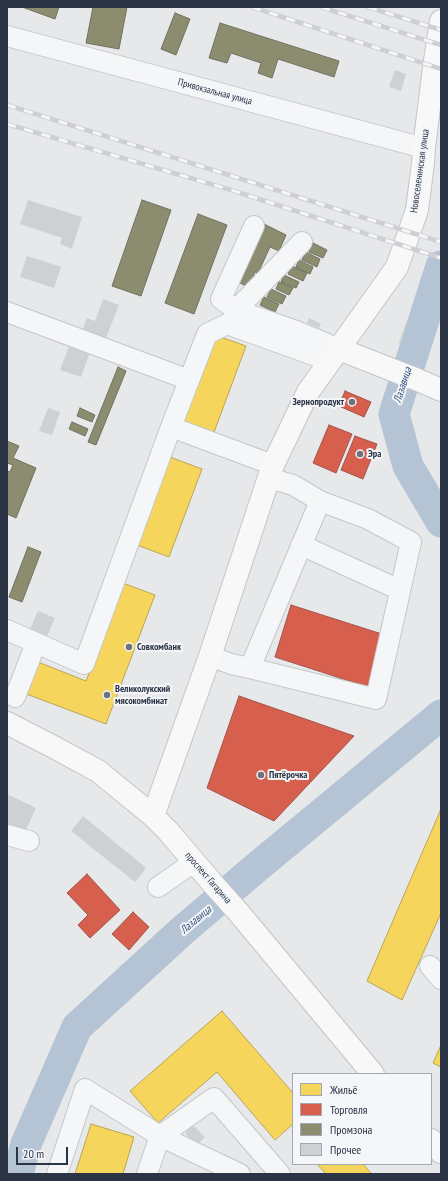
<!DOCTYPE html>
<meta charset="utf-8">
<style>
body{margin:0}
#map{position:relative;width:448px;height:1181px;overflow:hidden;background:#e6e8ea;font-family:"PT Sans Narrow",sans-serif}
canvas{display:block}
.frame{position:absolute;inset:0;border:8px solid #2b3445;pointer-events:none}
.legend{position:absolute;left:292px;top:1073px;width:140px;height:92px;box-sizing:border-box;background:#f4f6f9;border:1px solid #a4a8b1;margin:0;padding:5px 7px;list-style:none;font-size:12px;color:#2b3445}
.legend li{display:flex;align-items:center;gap:8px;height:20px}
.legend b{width:20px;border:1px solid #a4a8b1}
.scale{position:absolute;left:16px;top:1147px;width:52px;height:18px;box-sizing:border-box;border:2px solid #2b3445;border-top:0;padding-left:5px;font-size:12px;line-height:14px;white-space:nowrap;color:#2b3445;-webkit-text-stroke:3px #f4f6f9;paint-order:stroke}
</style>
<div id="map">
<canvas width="448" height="1181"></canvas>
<div class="frame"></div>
<ul class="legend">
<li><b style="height:11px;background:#f6d55c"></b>Жильё</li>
<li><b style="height:11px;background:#d6604d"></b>Торговля</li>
<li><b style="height:11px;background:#8c8c6e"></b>Промзона</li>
<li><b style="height:11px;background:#ced0d3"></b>Прочее</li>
</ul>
<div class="scale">20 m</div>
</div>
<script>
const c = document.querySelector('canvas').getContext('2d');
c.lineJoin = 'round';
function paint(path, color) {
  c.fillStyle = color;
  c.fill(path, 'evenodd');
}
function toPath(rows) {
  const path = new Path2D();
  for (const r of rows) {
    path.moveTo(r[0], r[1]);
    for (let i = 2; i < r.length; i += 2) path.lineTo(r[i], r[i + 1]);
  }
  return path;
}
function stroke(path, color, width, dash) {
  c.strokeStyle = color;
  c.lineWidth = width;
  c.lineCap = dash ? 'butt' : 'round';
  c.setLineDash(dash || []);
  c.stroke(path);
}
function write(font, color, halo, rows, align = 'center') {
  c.font = font + ' "PT Sans Narrow",sans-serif';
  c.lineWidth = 4;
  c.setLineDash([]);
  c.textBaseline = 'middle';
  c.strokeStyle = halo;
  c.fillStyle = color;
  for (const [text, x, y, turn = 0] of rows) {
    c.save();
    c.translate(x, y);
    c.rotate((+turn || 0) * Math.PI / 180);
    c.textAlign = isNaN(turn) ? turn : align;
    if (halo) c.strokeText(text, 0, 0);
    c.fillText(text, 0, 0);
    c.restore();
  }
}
const green = toPath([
 [434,271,441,273,441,302,432,317,432,338,428,358,398,343,416,298]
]);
const homes = toPath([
 [215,335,246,346,213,435,182,423,215,335],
 [170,457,202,469,169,557,137,545,170,457],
 [120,582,155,595,106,724,21,692,33,660,86,681,114,609,120,582],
 [441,809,441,913,402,1000,367,981,441,809],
 [222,1011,293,1093,293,1124,275,1140,217,1072,158,1123,130,1091,222,1011],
 [441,1045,441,1067,433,1063,441,1045],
 [91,1124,134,1137,123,1174,75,1174,91,1124],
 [317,1164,363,1164,372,1174,326,1174,317,1164]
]);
const shops = toPath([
 [345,391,371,402,364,417,339,406,345,391],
 [329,425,352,434,336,473,313,463,329,425],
 [355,436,377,444,363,479,341,470,355,436],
 [291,605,385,635,368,687,275,657,291,605],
 [239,696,354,736,274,821,207,788,239,696],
 [87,874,120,910,90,938,78,925,88,915,67,893,87,874],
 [133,912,149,927,129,950,112,934,133,912]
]);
const industry = toPath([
 [22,7,59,7,55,19,22,7],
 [93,7,127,7,119,49,86,43,93,7],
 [175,13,190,19,176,55,161,49,175,13],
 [220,23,339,61,334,77,278,59,272,78,258,73,261,63,231,53,227,63,209,58,220,23],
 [142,200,171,210,141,296,112,286,142,200],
 [198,214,227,225,194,314,165,303,198,214],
 [264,224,286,235,279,251,270,247,258,273,255,272,248,287,240,283,247,268,244,266,264,224],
 [313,243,327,250,323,258,309,252,313,243],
 [306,252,320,259,317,267,302,260,306,252],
 [299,260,313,267,310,274,296,267,299,260],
 [292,266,307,273,303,281,288,274,292,266],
 [284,275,299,282,296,288,281,282,284,275],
 [279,282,293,288,289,295,276,289,279,282],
 [271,289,286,296,282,304,267,297,271,289],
 [264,297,279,304,275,312,260,305,264,297],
 [118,367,126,371,96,445,88,442,118,367],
 [80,408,95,415,92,422,77,416,80,408],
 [72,422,88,429,85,436,69,429,72,422],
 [7,441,19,446,13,458,36,468,16,518,7,514,7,471,10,472,13,465,7,463,7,441],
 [28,547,41,552,22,602,9,597,28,547]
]);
const river = toPath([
 [441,266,394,414,408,466,441,522],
 [18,1174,26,1144,77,1027,182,931,257,867,441,715]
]);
const building = toPath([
 [395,70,406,74,401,91,389,87],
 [28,200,82,217,72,249,60,244,62,238,20,224],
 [27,256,61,267,54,288,20,277],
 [103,299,119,305,104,343,81,334,87,318,95,321],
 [309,318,321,324,319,328,307,323],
 [70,344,90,352,81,377,60,370],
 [48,408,60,412,52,435,39,431],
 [38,611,55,618,45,641,28,634],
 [7,794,36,808,25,832,7,823],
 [83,816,146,868,135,882,71,831],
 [193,1125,205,1137,196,1146,185,1133]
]);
const minor = toPath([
 [7,36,424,148],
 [302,242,236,310,296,331,339,349],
 [236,310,221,299,254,226],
 [7,312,189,380],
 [171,427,273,465],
 [301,545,400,590],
 [7,630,84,664,171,427,207,334,227,324,330,361],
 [210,656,231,664,250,668,376,699,411,542,368,519,320,501,293,485,269,478],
 [250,668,320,501],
 [15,697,36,643],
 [7,835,29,841],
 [158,887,194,862],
 [430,966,441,979],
 [57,1174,85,1089,160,1136,240,1174],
 [147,1174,160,1136,214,1098,280,1174]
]);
const major = toPath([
 [339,349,418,380,441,390],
 [7,723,48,744,98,771,153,816,168,831,214,885,239,913,373,1074],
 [153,816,210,656,273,465,308,392,397,267,417,210,423,163,424,148,434,67,441,21],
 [431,1140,441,1152]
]);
const rail = toPath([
 [252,7,441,69],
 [321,7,441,45],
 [368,7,441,30],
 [7,105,441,242],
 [7,124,231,190,441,258]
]);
const markers = [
 [352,402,4,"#6c737f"],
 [360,454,4,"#6c737f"],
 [129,647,4,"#6c737f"],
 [107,695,4,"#6c737f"],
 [261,775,4,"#6c737f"]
];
const streetNames = [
 ["Привокзальная улица",215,92,15],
 ["Новоселенинская улица",420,171,-82],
 ["проспект Гагарина",208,878,49]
];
const poiNames = [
 ["Зернопродукт",344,402,"right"],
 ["Эра",368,454],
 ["Совкомбанк",137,647],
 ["Великолукский",115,689],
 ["мясокомбинат",115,701],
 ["Пятёрочка",269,775]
];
const waterNames = [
 ["Лазавица",403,385,-72],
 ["Лазавица",196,920,-40]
];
paint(green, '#d6ded6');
paint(homes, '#f6d55c');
stroke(homes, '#b9a555', 1);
paint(shops, '#d6604d');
stroke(shops, '#a3534b', 1);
paint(industry, '#8c8c6e');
stroke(industry, '#6f7262', 1);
stroke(river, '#b4c4d5', 31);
paint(building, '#ced0d3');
stroke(minor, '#c4c6c8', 22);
stroke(major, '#c2c5c8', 24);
stroke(minor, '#f5f6f7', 20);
stroke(major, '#f8f8f8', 22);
stroke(rail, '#cecfd2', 4.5);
stroke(rail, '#f4f6f9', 3, [9]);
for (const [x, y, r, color] of markers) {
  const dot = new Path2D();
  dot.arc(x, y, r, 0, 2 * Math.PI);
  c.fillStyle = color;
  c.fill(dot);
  stroke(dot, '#f4f6f9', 1.5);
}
write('10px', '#2b3445', '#f4f6f9', streetNames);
write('bold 10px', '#2b3445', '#f4f6f9', poiNames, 'left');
write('italic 11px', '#34527a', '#f4f6f9', waterNames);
</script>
